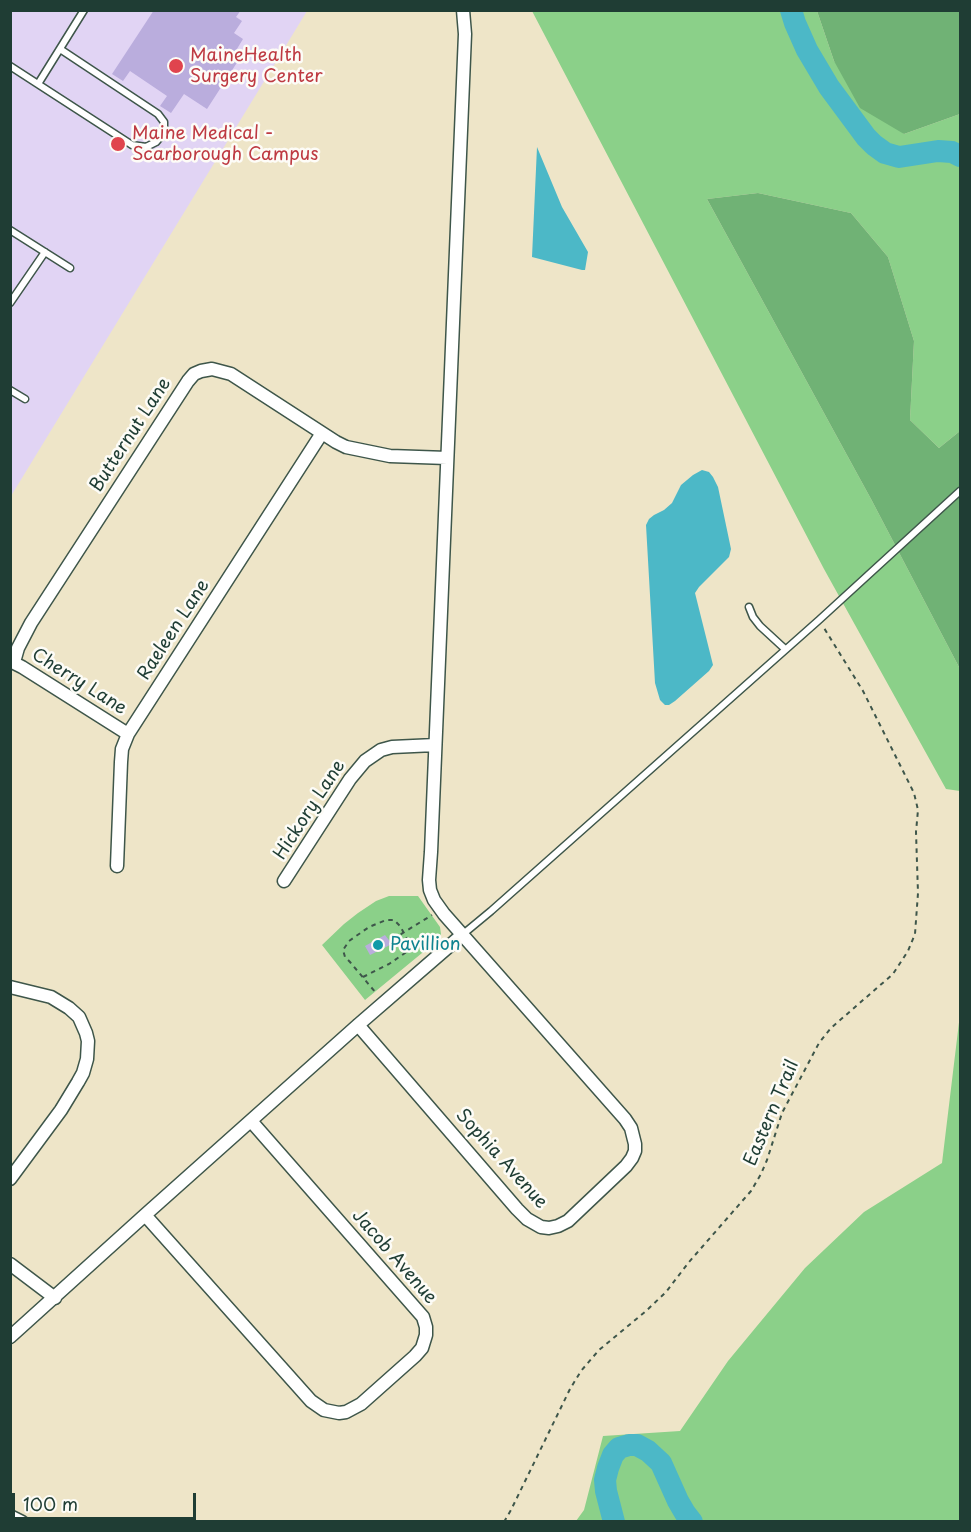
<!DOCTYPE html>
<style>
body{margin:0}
#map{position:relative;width:971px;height:1532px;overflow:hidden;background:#eee5c8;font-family:"Playpen Sans",sans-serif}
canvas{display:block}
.frame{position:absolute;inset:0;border:12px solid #1f3d34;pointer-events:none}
.scale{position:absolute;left:12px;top:1493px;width:184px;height:27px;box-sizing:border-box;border:3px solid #1f3d34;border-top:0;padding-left:8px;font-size:18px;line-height:21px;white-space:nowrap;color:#1f3d34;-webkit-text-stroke:4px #fdfcf7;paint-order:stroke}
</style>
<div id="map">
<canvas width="971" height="1532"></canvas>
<div class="frame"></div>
<div class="scale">100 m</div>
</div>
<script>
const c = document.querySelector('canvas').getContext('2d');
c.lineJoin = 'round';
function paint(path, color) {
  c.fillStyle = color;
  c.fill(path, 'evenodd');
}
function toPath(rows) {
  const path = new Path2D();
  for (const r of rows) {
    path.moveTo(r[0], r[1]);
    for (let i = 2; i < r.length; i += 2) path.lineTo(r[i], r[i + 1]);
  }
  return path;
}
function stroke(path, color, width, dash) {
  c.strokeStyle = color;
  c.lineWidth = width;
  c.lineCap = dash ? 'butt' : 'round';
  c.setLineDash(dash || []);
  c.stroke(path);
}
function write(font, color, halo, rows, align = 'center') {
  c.font = font + ' "Playpen Sans",sans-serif';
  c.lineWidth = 5;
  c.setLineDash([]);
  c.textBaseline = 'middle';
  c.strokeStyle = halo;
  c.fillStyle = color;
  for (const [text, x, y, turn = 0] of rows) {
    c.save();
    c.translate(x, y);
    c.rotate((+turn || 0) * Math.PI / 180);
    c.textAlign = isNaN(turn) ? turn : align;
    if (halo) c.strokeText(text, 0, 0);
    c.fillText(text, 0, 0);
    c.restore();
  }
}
const built = toPath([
 [11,11,307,11,11,496]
]);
const green = toPath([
 [532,11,817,11,834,61,904,134,960,114,960,431,939,448,910,420,914,341,888,257,851,213,758,193,707,199,871,499,960,669,960,791,946,789,824,569],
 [389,896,418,896,440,927,441,934,439,939,365,1000,322,945,344,924,358,913,376,901],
 [960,1014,960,1521,576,1521,584,1510,603,1436,680,1431,728,1361,805,1268,864,1212,942,1163]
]);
const forest = toPath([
 [817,11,960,11,960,114,904,134,860,108,834,61],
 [758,193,851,213,888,257,914,341,910,420,939,448,960,431,960,669,871,499,707,199]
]);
const water = toPath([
 [537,147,562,207,588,252,585,270,582,270,532,257],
 [702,470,709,472,713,477,718,487,731,549,729,557,699,587,695,593,713,665,709,671,675,701,669,705,665,705,660,700,655,683,646,525,649,519,654,515,664,510,672,503,681,485,693,475]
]);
const river = toPath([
 [791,10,795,23,807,50,829,87,866,137,874,145,885,153,899,157,938,151,952,152,960,156],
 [614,1522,606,1491,605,1480,608,1468,613,1455,619,1448,629,1445,637,1445,648,1451,661,1463,678,1501,685,1513,692,1522]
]);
const building = toPath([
 [154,10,241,10,236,17,242,21,234,33,243,39,232,57,238,61,207,109,184,94,171,113,160,106,167,96,130,71,123,81,112,74],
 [385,935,392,944,370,955,365,946]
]);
const path = toPath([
 [393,939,432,915],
 [363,977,389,964,408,951,410,948,410,944,400,926,394,920,386,920,369,927,349,941,343,950,345,957,350,962,376,993],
 [504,1522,511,1510,570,1389,581,1371,599,1350,646,1311,666,1292,689,1262,751,1191,761,1174,767,1160,782,1113,819,1043,831,1028,893,974,908,951,915,934,918,893,916,832,918,810,914,793,863,691,824,628]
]);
const service = toPath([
 [10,66,132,145,146,147,156,142,161,136,164,128,164,122,158,114,60,49],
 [38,84,84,10],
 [10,230,70,268],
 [10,303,45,252],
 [10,390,25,399],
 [749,607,753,617,760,626,785,649],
 [462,935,491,911,819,620,960,491]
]);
const minor = toPath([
 [10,661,22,667,128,734],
 [14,662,18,648,31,623,188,381,194,374,201,371,212,369,231,374,336,442,346,447,390,456,447,458],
 [117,866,121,762,122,749,128,734,322,433],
 [284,881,350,779,365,761,381,750,392,747,435,745],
 [10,987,51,997,69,1008,79,1017,86,1033,88,1041,87,1059,83,1073,78,1082,61,1110,10,1179],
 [358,1025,517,1209,527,1219,541,1227,549,1228,558,1226,568,1221,626,1166,632,1158,635,1151,635,1144,631,1128,625,1119,444,914,434,900,430,890,429,880,431,852,465,34,463,10],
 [145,1215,311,1401,324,1410,339,1413,346,1412,361,1404,415,1356,422,1348,426,1335,426,1327,423,1317,251,1121],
 [10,1264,55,1298],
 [10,1337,145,1215,358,1025,462,935],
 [10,1516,22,1522]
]);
const markers = [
 [176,66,8,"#e0444e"],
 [118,144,8,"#e0444e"],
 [378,945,6,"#0f9aa8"]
];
const healthNames = [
 ["MaineHealth",190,56],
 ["Surgery Center",190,77],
 ["Maine Medical -",132,134],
 ["Scarborough Campus",132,155]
];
const streetNames = [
 ["Butternut Lane",131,435,-57],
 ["Raeleen Lane",174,630,-57],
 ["Cherry Lane",79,682,32],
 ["Hickory Lane",310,810,-57],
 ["Eastern Trail",772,1113,-67],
 ["Sophia Avenue",501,1159,48],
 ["Jacob Avenue",394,1257,49]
];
const cultureNames = [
 ["Pavillion",390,945]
];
paint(built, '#e1d4f4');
paint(green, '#8bd089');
paint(forest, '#70b275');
paint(water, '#4cb8c7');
stroke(river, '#4cb8c7', 22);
paint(building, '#baaddd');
stroke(service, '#3e564a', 9);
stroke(minor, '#3e564a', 15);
stroke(path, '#3e564a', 2, [4.5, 4.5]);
stroke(service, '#fff', 6);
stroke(minor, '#fff', 12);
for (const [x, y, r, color] of markers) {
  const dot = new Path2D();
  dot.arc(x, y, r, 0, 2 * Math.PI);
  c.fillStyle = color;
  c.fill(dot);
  stroke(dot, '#fdfcf7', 2);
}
write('18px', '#be3a42', '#fdfcf7', healthNames, 'left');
write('18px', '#1f3d34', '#fdfcf7', streetNames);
write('18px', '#0d838f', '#fdfcf7', cultureNames, 'left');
</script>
